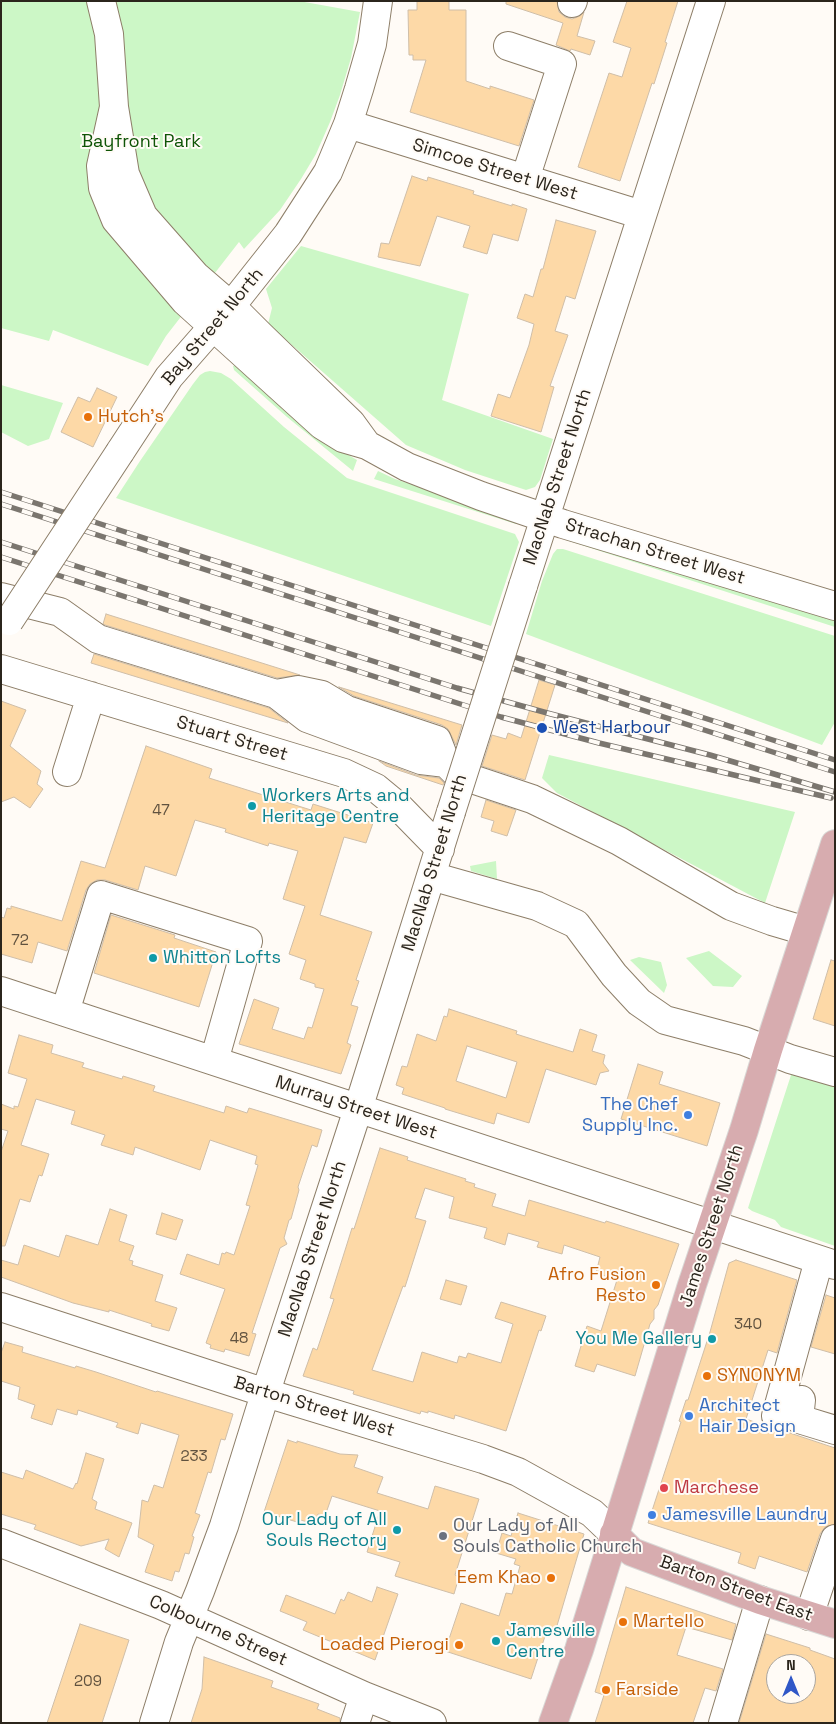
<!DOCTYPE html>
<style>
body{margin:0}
#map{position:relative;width:836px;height:1724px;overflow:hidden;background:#fffbf6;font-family:"Space Grotesk",sans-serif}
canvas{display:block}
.frame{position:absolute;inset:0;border:2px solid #2b251c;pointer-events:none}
.north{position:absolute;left:766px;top:1654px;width:50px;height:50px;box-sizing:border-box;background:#fffbf6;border:1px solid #aaa59f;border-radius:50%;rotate:0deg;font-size:14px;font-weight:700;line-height:20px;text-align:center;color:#2b251c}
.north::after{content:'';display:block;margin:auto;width:18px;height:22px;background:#3057c7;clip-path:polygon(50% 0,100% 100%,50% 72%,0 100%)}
</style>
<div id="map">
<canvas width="836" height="1724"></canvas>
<div class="frame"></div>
<div class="north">N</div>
</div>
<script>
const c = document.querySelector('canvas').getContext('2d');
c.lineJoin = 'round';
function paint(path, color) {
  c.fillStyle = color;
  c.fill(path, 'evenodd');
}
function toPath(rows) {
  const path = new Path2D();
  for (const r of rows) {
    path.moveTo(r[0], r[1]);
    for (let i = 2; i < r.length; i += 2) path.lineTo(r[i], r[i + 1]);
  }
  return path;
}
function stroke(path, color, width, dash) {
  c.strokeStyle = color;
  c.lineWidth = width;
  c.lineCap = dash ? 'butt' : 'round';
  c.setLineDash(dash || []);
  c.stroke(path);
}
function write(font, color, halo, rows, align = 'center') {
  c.font = font + ' "Space Grotesk",sans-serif';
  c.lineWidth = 4;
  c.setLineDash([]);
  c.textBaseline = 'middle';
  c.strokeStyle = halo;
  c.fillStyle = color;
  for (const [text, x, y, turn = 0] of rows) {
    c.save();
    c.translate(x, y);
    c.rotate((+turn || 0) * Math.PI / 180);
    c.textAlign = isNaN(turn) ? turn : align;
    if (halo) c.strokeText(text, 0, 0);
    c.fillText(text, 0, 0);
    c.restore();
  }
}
const green = toPath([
 [1,1,299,1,360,12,351,58,340,95,330,122,316,154,301,179,280,210,244,249,239,242,166,336,148,366,53,330,49,341,1,328],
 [301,246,469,294,442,400,553,439,540,480,535,487,526,490,465,470,406,445,268,324,272,308,266,289],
 [236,365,330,444,357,460,353,471,287,417,234,370,233,366],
 [210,371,221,373,231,379,284,427,347,478,515,534,519,542,491,626,116,498,140,461,193,384,200,375,205,372],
 [1,385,63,403,49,439,28,446,1,432],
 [378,471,395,479,512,517,518,519,516,524,374,479],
 [566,535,817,614,824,618,835,616,835,627,566,540],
 [557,549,563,549,835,636,835,722,822,745,526,634,542,581,553,554],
 [549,755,795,812,765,903,557,793,542,778],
 [496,861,497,879,471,871,470,866],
 [709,951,742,976,733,987,713,986,686,958],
 [639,957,661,962,667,985,664,993,630,960],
 [792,1072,835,1085,835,1246,781,1227,775,1220,752,1211,748,1208]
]);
const building = toPath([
 [417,1,449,1,449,10,466,10,466,81,490,89,490,86,534,100,519,146,410,112,426,60,413,60,413,55,409,55,408,10,417,10,417,1],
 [506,1,557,1,559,12,565,17,572,19,580,16,584,12,577,36,595,41,590,55,571,49,570,51,556,45,563,23,506,4,506,1],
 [627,1,678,1,665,42,667,43,654,84,652,83,620,181,578,167,609,73,622,77,631,48,613,42,627,1],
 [412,176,427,181,428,177,474,191,473,194,512,206,512,204,527,209,518,241,493,234,487,254,463,247,470,226,437,216,420,266,378,257,381,243,389,244,412,176],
 [556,220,596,231,575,299,566,296,555,331,568,335,550,386,554,387,541,432,491,416,498,394,510,398,529,345,534,324,517,318,525,294,533,297,541,269,543,269,556,220],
 [97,388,117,397,93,447,61,432,78,397,90,402,97,388],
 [106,614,300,675,277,678,105,625,103,624,106,614],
 [94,654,269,708,288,723,91,663,94,654],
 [539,680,555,685,525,780,482,766,492,735,506,739,508,733,521,738,539,680],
 [339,687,462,725,456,745,448,729,442,725,354,696,339,687],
 [1,701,26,710,10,746,41,771,37,784,43,789,30,808,14,797,1,802,1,701],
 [146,746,212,769,209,778,311,810,313,804,373,823,366,843,344,837,320,915,372,932,356,980,359,981,351,1005,358,1007,347,1043,351,1045,341,1074,239,1044,254,999,279,1008,272,1029,304,1039,308,1027,312,1028,324,989,315,987,315,984,300,979,306,960,289,954,305,906,283,899,298,851,269,843,268,846,225,832,226,829,195,820,176,876,145,866,138,890,105,880,97,880,90,884,86,890,67,951,38,942,32,963,1,954,1,917,4,918,7,908,11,909,11,906,62,921,81,861,105,868,146,746],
 [379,761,416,775,439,778,444,783,443,785,386,766,379,761],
 [486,800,516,810,507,836,491,831,494,821,481,817,486,800],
 [111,915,175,935,174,938,216,952,199,1007,94,973,111,915],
 [831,960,835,961,835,1026,813,1019,831,960],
 [449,1009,517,1031,516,1034,573,1052,580,1029,597,1035,592,1051,605,1055,603,1063,609,1071,600,1073,596,1085,546,1069,529,1123,497,1113,494,1124,445,1109,445,1108,402,1094,404,1088,396,1085,402,1066,407,1067,417,1034,436,1041,444,1016,447,1017,449,1009],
 [467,1046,517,1062,506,1098,456,1081,467,1046],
 [19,1035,53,1045,51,1053,84,1063,82,1067,122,1079,123,1076,155,1086,153,1091,224,1113,226,1106,247,1113,249,1108,322,1130,317,1147,312,1145,298,1187,299,1190,291,1219,289,1220,284,1238,287,1244,280,1248,252,1333,256,1334,249,1356,225,1349,224,1352,210,1348,211,1345,206,1343,225,1289,180,1274,187,1254,219,1265,222,1253,225,1254,226,1252,234,1255,250,1206,246,1205,258,1165,255,1164,257,1156,210,1140,200,1170,135,1147,133,1155,101,1145,105,1135,71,1124,75,1111,36,1099,21,1145,49,1154,42,1176,39,1175,30,1202,20,1199,5,1246,1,1246,1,1152,8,1131,1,1129,1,1104,14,1109,14,1106,18,1107,27,1079,8,1073,19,1035],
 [638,1064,663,1072,659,1084,720,1103,707,1146,621,1119,638,1064],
 [380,1148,408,1157,407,1160,466,1179,465,1181,475,1184,474,1187,496,1194,492,1206,525,1216,529,1200,605,1223,606,1221,679,1244,658,1305,654,1310,654,1319,650,1324,635,1376,597,1364,594,1372,575,1366,587,1326,601,1331,617,1280,596,1273,600,1257,564,1245,562,1254,537,1247,539,1242,508,1233,505,1245,484,1238,487,1228,449,1218,454,1197,425,1188,415,1218,426,1221,405,1287,403,1286,372,1370,413,1382,422,1352,457,1363,459,1356,466,1358,468,1353,501,1363,513,1324,495,1318,501,1302,546,1316,541,1331,539,1330,506,1431,455,1415,454,1419,428,1411,428,1413,421,1411,420,1414,353,1394,354,1391,303,1376,313,1348,317,1350,334,1299,330,1298,347,1244,352,1228,354,1229,380,1148],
 [110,1209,127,1215,119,1241,134,1246,129,1260,133,1261,132,1265,163,1275,155,1301,177,1308,169,1331,151,1326,152,1324,109,1310,109,1312,73,1303,1,1277,1,1260,18,1265,24,1245,59,1257,66,1235,98,1245,110,1209],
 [162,1213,183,1220,176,1240,156,1234,162,1213],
 [736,1260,797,1280,777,1353,768,1350,746,1419,763,1425,771,1431,781,1430,835,1448,835,1524,825,1527,820,1534,807,1572,759,1556,755,1569,738,1563,741,1553,648,1523,681,1422,679,1421,686,1400,688,1400,710,1332,729,1263,736,1260],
 [446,1280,467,1286,461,1305,440,1299,446,1280],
 [826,1295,835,1298,835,1354,811,1347,826,1295],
 [5,1342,23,1347,22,1352,75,1368,76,1366,96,1372,156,1392,157,1391,233,1414,225,1440,221,1439,211,1473,208,1472,195,1513,200,1515,192,1536,194,1537,189,1554,185,1553,179,1572,175,1571,172,1581,145,1572,154,1545,138,1537,142,1500,148,1502,154,1485,163,1488,179,1435,141,1423,138,1434,116,1427,118,1423,78,1410,77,1415,57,1409,52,1425,31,1418,35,1405,18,1399,20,1387,1,1381,1,1353,5,1342],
 [288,1440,297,1443,297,1441,340,1454,358,1455,354,1467,383,1477,377,1493,428,1509,435,1486,479,1499,455,1575,459,1577,454,1594,395,1576,400,1562,367,1552,380,1511,332,1496,325,1516,318,1514,314,1524,297,1519,297,1522,264,1512,288,1440],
 [86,1453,104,1459,92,1499,97,1502,95,1509,132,1523,119,1557,105,1549,109,1539,81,1546,34,1529,36,1525,1,1514,1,1472,23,1479,26,1470,73,1489,76,1483,77,1484,86,1453],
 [518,1513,584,1534,556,1629,548,1627,531,1679,445,1651,461,1603,499,1616,506,1593,512,1594,520,1566,514,1564,516,1559,496,1553,502,1533,511,1536,518,1513],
 [377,1587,398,1594,375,1660,303,1630,307,1622,280,1611,286,1595,335,1614,341,1599,344,1601,348,1592,372,1602,377,1587],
 [626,1587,736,1624,732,1640,686,1627,677,1655,723,1669,716,1691,705,1688,693,1723,595,1723,604,1695,595,1692,626,1587],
 [80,1624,129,1640,102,1723,47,1723,80,1624],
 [766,1634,810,1648,810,1650,835,1659,835,1723,739,1723,766,1634],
 [776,1664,806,1664,806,1694,776,1694,776,1664],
 [204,1657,273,1681,271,1687,319,1704,317,1709,340,1718,340,1723,191,1723,202,1689,204,1657]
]);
const minor = toPath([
 [101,1,109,34,114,107,125,174,143,216,195,275,231,306,260,335,351,423,367,445],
 [572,3,573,1],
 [508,46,562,64,525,179],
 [114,107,101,166,103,188,116,220,185,301,322,425,343,438,367,445,407,467,481,496,563,524,835,606],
 [348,124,642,215],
 [120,452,169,377,231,306,288,234,328,172,348,124,359,89,372,44,378,1],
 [523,586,711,1],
 [1,597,60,612,98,639,276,694,307,718,421,760,446,763],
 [1,669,344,773,376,788,399,807,440,849],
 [276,694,298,690,322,695,347,710,437,740,446,763,457,774,532,799,619,841,731,906,772,921,806,931],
 [67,772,91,696],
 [431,876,537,906,576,924,614,975,639,1002,665,1020,744,1041,790,1059,835,1072],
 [1,991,835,1265],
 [65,1012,101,895,248,941,214,1061],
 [1,1307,266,1393,483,1459,518,1472,592,1513,614,1534],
 [801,1400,799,1419,835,1430],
 [776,1416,819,1260],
 [1,1543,161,1605,364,1696,432,1723],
 [809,1616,835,1539],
 [154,1723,179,1642,200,1591,224,1526,260,1410,358,1109,451,812],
 [355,1723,364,1696],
 [723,1723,760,1600]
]);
const major = toPath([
 [614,1534,632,1552,760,1600,835,1624],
 [553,1723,579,1650,692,1285,744,1130,768,1050,835,844]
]);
const rail = toPath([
 [1,492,835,760],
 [1,504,835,772],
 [1,542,457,688,551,714,710,755,835,792],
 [1,557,501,717,599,743,831,798]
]);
const minorBridge = toPath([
 [9,621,120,452],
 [451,812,523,586]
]);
const markers = [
 [88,417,5,"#e8710a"],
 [542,728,6,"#1a4fb4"],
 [252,806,5,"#0f9aa8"],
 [153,958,5,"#0f9aa8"],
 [688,1115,5,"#3f7fe0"],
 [656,1285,5,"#e8710a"],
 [712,1339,5,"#0f9aa8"],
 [707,1376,5,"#e8710a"],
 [689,1416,5,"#3f7fe0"],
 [664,1488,5,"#e0444e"],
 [652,1515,5,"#3f7fe0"],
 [397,1530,5,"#0f9aa8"],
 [443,1536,5,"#6b7280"],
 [551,1578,5,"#e8710a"],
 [623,1622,5,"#e8710a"],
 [496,1641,5,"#0f9aa8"],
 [459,1645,5,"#e8710a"],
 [606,1690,5,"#e8710a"]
];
const numberNames = [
 ["47",161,811],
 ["72",20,941],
 ["340",748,1325],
 ["48",239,1339],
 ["233",194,1457],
 ["209",88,1682]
];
const parkNames = [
 ["Bayfront Park",141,142]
];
const streetNames = [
 ["Simcoe Street West",495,170,17],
 ["Bay Street North",213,327,-50],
 ["MacNab Street North",558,477,-72],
 ["Strachan Street West",655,552,17],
 ["Stuart Street",232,739,17],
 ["MacNab Street North",435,863,-73],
 ["Murray Street West",356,1108,18],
 ["James Street North",712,1226,-72],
 ["MacNab Street North",313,1249,-72],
 ["Barton Street West",314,1407,17],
 ["Barton Street East",736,1589,20],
 ["Colbourne Street",218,1631,24]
];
const foodNames = [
 ["Hutch's",98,417],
 ["Afro Fusion",646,1275,"right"],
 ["Resto",646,1296,"right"],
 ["SYNONYM",717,1376],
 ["Eem Khao",541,1578,"right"],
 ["Martello",633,1622],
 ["Loaded Pierogi",449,1645,"right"],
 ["Farside",616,1690]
];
const transitNames = [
 ["West Harbour",553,728]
];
const cultureNames = [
 ["Workers Arts and",262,796],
 ["Heritage Centre",262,817],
 ["Whitton Lofts",163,958],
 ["You Me Gallery",702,1339,"right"],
 ["Our Lady of All",387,1520,"right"],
 ["Souls Rectory",387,1541,"right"],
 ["Jamesville",506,1631],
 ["Centre",506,1652]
];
const shopNames = [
 ["The Chef",678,1105,"right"],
 ["Supply Inc.",678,1126,"right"],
 ["Architect",699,1406],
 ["Hair Design",699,1427],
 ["Jamesville Laundry",662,1515]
];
const healthNames = [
 ["Marchese",674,1488]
];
const worshipNames = [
 ["Our Lady of All",453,1526],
 ["Souls Catholic Church",453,1547]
];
paint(green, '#ccf7c6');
paint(building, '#fdd9a7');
stroke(building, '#cfbea8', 1);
stroke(minor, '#8d7e68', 30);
stroke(major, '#d9d8d6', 30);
stroke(minor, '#fff', 28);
stroke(major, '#d7acaf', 28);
stroke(rail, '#7b766f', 5.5);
stroke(rail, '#fffbf6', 4, [11]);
stroke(minorBridge, '#8d7e68', 30, []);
stroke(minorBridge, '#fff', 28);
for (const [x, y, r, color] of markers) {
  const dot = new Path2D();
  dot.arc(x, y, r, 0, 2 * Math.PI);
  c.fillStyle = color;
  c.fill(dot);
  stroke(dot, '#fffbf6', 2);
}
write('15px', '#60523f', null, numberNames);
write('18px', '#0e5406', '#fffbf6', parkNames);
write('18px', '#2b251c', '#fffbf6', streetNames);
write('18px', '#c56008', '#fffbf6', foodNames, 'left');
write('18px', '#164399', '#fffbf6', transitNames, 'left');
write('18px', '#0d838f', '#fffbf6', cultureNames, 'left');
write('18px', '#366cbe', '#fffbf6', shopNames, 'left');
write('18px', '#be3a42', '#fffbf6', healthNames, 'left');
write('18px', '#5b616d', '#fffbf6', worshipNames, 'left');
</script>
